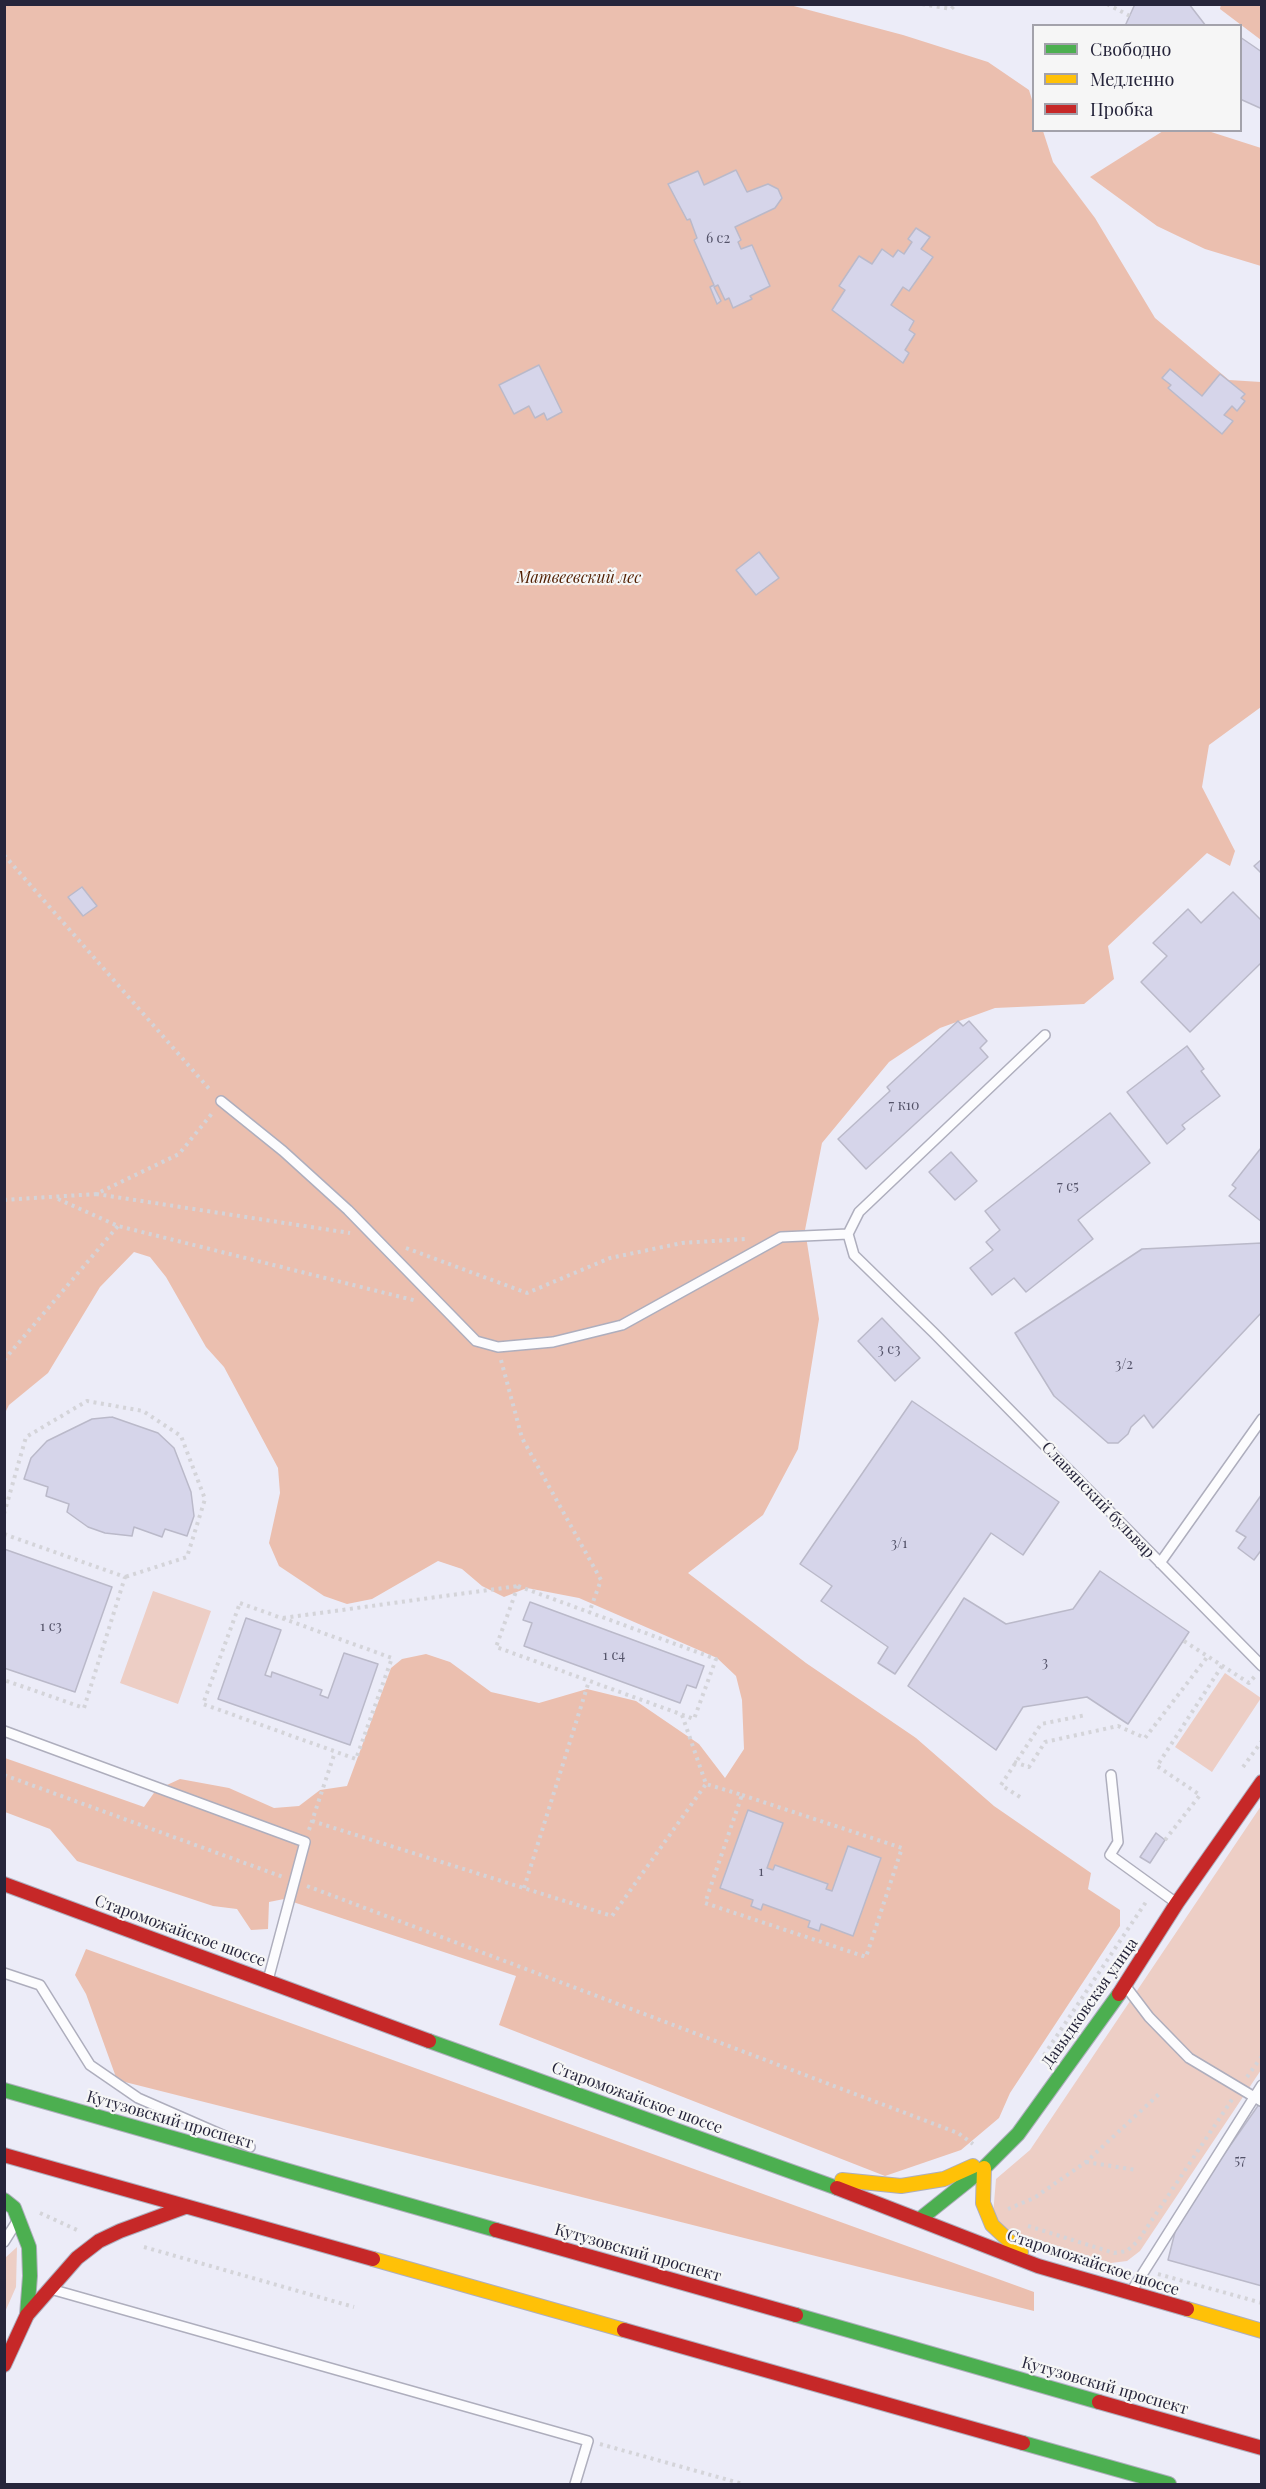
<!DOCTYPE html>
<meta charset="utf-8">
<style>
body{margin:0}
#map{position:relative;width:1266px;height:2489px;overflow:hidden;background:#ececf8;font-family:"Playfair Display",serif}
canvas{display:block}
.frame{position:absolute;inset:0;border:6px solid #26253b;pointer-events:none}
.legend{position:absolute;left:1032px;top:24px;width:210px;height:108px;box-sizing:border-box;background:#f6f6f6;border:2px solid #a3a2ab;margin:0;padding:8px 10px;list-style:none;font-size:18px;color:#26253b}
.legend li{display:flex;align-items:center;gap:12px;height:30px}
.legend b{width:30px;border:2px solid #a3a2ab}
</style>
<div id="map">
<canvas width="1266" height="2489"></canvas>
<div class="frame"></div>
<ul class="legend">
<li><b style="height:8px;background:#4caf50"></b>Свободно</li>
<li><b style="height:8px;background:#ffc107"></b>Медленно</li>
<li><b style="height:8px;background:#c62828"></b>Пробка</li>
</ul>
</div>
<script>
const c = document.querySelector('canvas').getContext('2d');
c.lineJoin = 'round';
function paint(path, color) {
  c.fillStyle = color;
  c.fill(path, 'evenodd');
}
function toPath(rows) {
  const path = new Path2D();
  for (const r of rows) {
    path.moveTo(r[0], r[1]);
    for (let i = 2; i < r.length; i += 2) path.lineTo(r[i], r[i + 1]);
  }
  return path;
}
function stroke(path, color, width, dash) {
  c.strokeStyle = color;
  c.lineWidth = width;
  c.lineCap = dash ? 'butt' : 'round';
  c.setLineDash(dash || []);
  c.stroke(path);
}
function write(font, color, halo, rows, align = 'center') {
  c.font = font + ' "Playfair Display",serif';
  c.lineWidth = 4.5;
  c.setLineDash([]);
  c.textBaseline = 'middle';
  c.strokeStyle = halo;
  c.fillStyle = color;
  for (const [text, x, y, turn = 0] of rows) {
    c.save();
    c.translate(x, y);
    c.rotate((+turn || 0) * Math.PI / 180);
    c.textAlign = isNaN(turn) ? turn : align;
    if (halo) c.strokeText(text, 0, 0);
    c.fillText(text, 0, 0);
    c.restore();
  }
}
const green = toPath([
 [153,1591,211,1611,178,1704,120,1683],
 [1225,1673,1261,1698,1212,1772,1175,1747],
 [1261,1806,1261,2070,1140,2251,1127,2261,1111,2263,1001,2228,993,2215,996,2179,1030,2150],
 [17,2247,16,2287,5,2312,5,2258]
]);
const forest = toPath([
 [1221,4,1261,5,1261,40,1220,9],
 [5,5,790,5,903,35,988,62,1029,90,1033,103,1034,130,1043,131,1053,162,1095,218,1155,318,1229,380,1261,382,1261,707,1209,745,1202,787,1235,851,1230,866,1207,853,1108,946,1114,979,1084,1004,995,1008,940,1028,889,1062,822,1143,805,1230,819,1319,798,1449,763,1515,688,1573,806,1663,916,1738,994,1806,1091,1873,1088,1889,1120,1910,1120,1926,1010,2093,999,2118,961,2150,885,2176,499,2025,516,1976,284,1899,269,1902,268,1929,251,1930,237,1909,213,1906,77,1861,50,1829,5,1812,5,1758,144,1807,156,1790,180,1779,229,1788,274,1808,299,1806,320,1790,347,1786,391,1668,402,1659,426,1654,450,1662,491,1692,539,1703,587,1689,636,1701,699,1744,725,1778,744,1749,742,1700,736,1676,717,1658,579,1598,527,1588,504,1597,482,1586,462,1569,438,1561,372,1599,347,1604,324,1596,279,1566,269,1543,280,1493,278,1468,224,1367,206,1347,166,1277,150,1257,134,1252,100,1287,48,1373,9,1405,5,1413],
 [1163,131,1208,131,1261,148,1261,266,1205,249,1157,226,1090,177],
 [86,1949,1034,2292,1034,2311,117,2080,86,1994,75,1975]
]);
const building = toPath([
 [1135,4,1189,4,1206,26,1125,26,1135,4],
 [1240,37,1262,52,1262,104,1260,108,1240,99,1240,37],
 [736,170,747,192,768,184,778,189,782,198,775,208,735,227,741,240,738,242,741,249,752,245,770,286,750,296,752,299,733,308,729,298,725,300,718,285,714,287,721,301,717,304,710,287,714,285,694,240,697,238,690,219,687,220,668,184,698,171,704,185,736,170],
 [916,228,930,237,921,249,933,257,909,291,903,287,891,305,914,321,909,330,915,334,905,350,909,353,903,363,832,310,845,290,839,286,859,256,872,264,882,249,893,257,898,250,904,254,912,242,908,239,916,228],
 [539,365,562,412,547,420,544,413,535,418,529,406,514,414,499,385,539,365],
 [1170,369,1202,396,1220,374,1245,394,1241,398,1245,401,1237,411,1232,406,1224,415,1233,421,1222,434,1168,388,1171,385,1162,378,1170,369],
 [759,552,779,578,756,595,736,570,759,552],
 [1262,859,1262,874,1254,866,1262,859],
 [82,887,97,906,83,916,68,897,82,887],
 [1233,892,1262,921,1262,962,1190,1032,1141,982,1167,956,1153,943,1188,909,1201,923,1233,892],
 [958,1021,963,1026,969,1021,987,1041,980,1048,988,1057,866,1169,838,1139,890,1091,887,1087,958,1021],
 [1187,1046,1204,1069,1201,1071,1220,1096,1182,1125,1185,1129,1167,1144,1127,1092,1187,1046],
 [1110,1113,1150,1163,1078,1220,1093,1239,1026,1292,1014,1278,992,1295,970,1268,993,1250,986,1242,1000,1230,985,1211,1110,1113],
 [1261,1148,1262,1149,1262,1222,1229,1196,1236,1188,1232,1185,1261,1148],
 [951,1152,977,1181,955,1200,929,1172,951,1152],
 [1262,1243,1262,1312,1153,1428,1144,1415,1131,1427,1128,1434,1118,1443,1108,1443,1054,1396,1015,1333,1142,1249,1262,1243],
 [882,1318,920,1358,895,1381,858,1341,882,1318],
 [912,1401,1059,1502,1023,1555,991,1533,895,1674,878,1663,888,1647,821,1601,832,1586,800,1564,912,1401],
 [112,1417,158,1433,174,1448,191,1492,194,1516,187,1536,165,1529,162,1537,134,1527,132,1536,105,1533,88,1527,67,1512,69,1504,46,1496,48,1487,24,1479,31,1458,47,1441,92,1419,112,1417],
 [1262,1494,1262,1549,1254,1560,1238,1548,1246,1537,1236,1531,1262,1494],
 [4,1549,112,1587,75,1692,4,1668,4,1549],
 [1100,1571,1189,1632,1128,1724,1087,1697,1023,1707,996,1750,908,1686,964,1598,1006,1624,1073,1609,1100,1571],
 [530,1602,704,1666,696,1688,687,1685,680,1703,524,1646,532,1623,523,1620,530,1602],
 [246,1618,281,1630,265,1675,271,1677,272,1672,322,1690,320,1695,328,1698,344,1653,378,1664,350,1745,218,1699,246,1618],
 [748,1810,783,1823,767,1868,773,1870,775,1865,828,1884,826,1889,832,1891,848,1846,881,1858,853,1936,821,1924,819,1931,808,1927,810,1921,763,1904,761,1910,751,1906,753,1900,720,1888,748,1810],
 [1156,1833,1165,1840,1150,1863,1140,1857,1156,1833],
 [1262,2100,1262,2286,1168,2260,1178,2220,1262,2100]
]);
const path = toPath([
 [922,4,951,9,956,4],
 [1107,4,1130,16],
 [4,855,211,1091],
 [96,1194,350,1233],
 [58,1199,118,1226,417,1301],
 [4,1200,96,1194,179,1154,214,1111],
 [406,1248,527,1293,610,1258,682,1243,745,1239],
 [4,1360,118,1226],
 [501,1360,522,1438,601,1580,589,1613],
 [4,1514,26,1437,87,1401,143,1411,181,1436,205,1499,187,1557,125,1577],
 [4,1534,125,1577,84,1708,4,1680],
 [518,1586,716,1659,694,1719,496,1647,518,1586],
 [240,1603,392,1658,356,1759,203,1704,240,1603],
 [283,1618,518,1586],
 [1184,1641,1249,1683,1255,1676],
 [682,1715,706,1784,742,1795],
 [1014,1762,1029,1767,1045,1742,1118,1726,1145,1738,1208,1656],
 [1243,1767,1262,1741],
 [4,1775,283,1877],
 [742,1795,902,1848,866,1957,705,1903,742,1795],
 [1020,1797,1001,1785,1041,1724,1086,1715],
 [312,1821,612,1916,706,1784],
 [309,1830,335,1752],
 [1165,1840,1200,1795,1157,1766,1222,1666],
 [307,1886,958,2133,973,2144],
 [524,1888,589,1681],
 [1044,2055,1148,1899],
 [1247,2077,1262,2056],
 [1086,2162,1136,2170],
 [1008,2209,1034,2198,1086,2162,1159,2094],
 [40,2213,77,2230],
 [1028,2226,1114,2253,1127,2251,1138,2241,1233,2098],
 [144,2247,354,2307],
 [1158,2274,1262,2303],
 [600,2444,743,2484]
]);
const lane = toPath([
 [1045,1035,859,1212,848,1234,854,1255,934,1333,1262,1666],
 [221,1101,283,1151,348,1210,476,1341,498,1347,553,1342,622,1325,781,1237,848,1234],
 [1160,1563,1262,1419],
 [4,1731,305,1842,268,1980],
 [1111,1775,1118,1842,1110,1855,1175,1902],
 [4,1973,40,1985,90,2065,138,2098,250,2147],
 [1127,1988,1149,2017,1189,2058,1261,2101],
 [4,2242,16,2223],
 [54,2290,588,2441,575,2484],
 [1131,2292,1262,2085]
]);
const fast = toPath([
 [429,2041,837,2188],
 [4,2090,496,2230],
 [4,2200,14,2208,29,2247,30,2276,27,2315],
 [920,2219,984,2168,1018,2134,1119,1994],
 [796,2315,1099,2402],
 [1023,2443,1169,2484]
]);
const slow = toPath([
 [984,2168,983,2203,992,2225,1021,2252],
 [842,2180,901,2186,944,2179,973,2166],
 [373,2259,624,2330],
 [1187,2309,1262,2331]
]);
const jam = toPath([
 [4,1884,429,2041],
 [1119,1994,1177,1903,1262,1782],
 [4,2155,373,2259],
 [837,2188,1038,2266,1187,2309],
 [496,2230,796,2315],
 [624,2330,1023,2443],
 [4,2365,27,2315,77,2258,99,2241,120,2231,185,2207],
 [1099,2402,1262,2448]
]);
const numberNames = [
 ["6 с2",718,239],
 ["7 к10",904,1106],
 ["7 с5",1068,1187],
 ["3 с3",889,1350],
 ["3/2",1124,1365],
 ["3/1",899,1544],
 ["1 с3",51,1627],
 ["1 с4",614,1656],
 ["3",1045,1663],
 ["1",761,1872],
 ["57",1240,2161]
];
const parkNames = [
 ["Матвеевский лес",579,578]
];
const streetNames = [
 ["Славянский бульвар",1098,1500,46],
 ["Староможайское шоссе",180,1931,20],
 ["Давыдковская улица",1090,2003,-55],
 ["Староможайское шоссе",637,2098,20],
 ["Кутузовский проспект",170,2120,16],
 ["Кутузовский проспект",638,2253,16],
 ["Староможайское шоссе",1093,2263,18],
 ["Кутузовский проспект",1105,2386,16]
];
paint(green, '#edcec5');
paint(forest, '#ebbfaf');
paint(building, '#d6d5ea');
stroke(building, '#bab9c9', 1.5);
stroke(lane, '#aeaebd', 12);
stroke(fast, '#aeaebd', 16);
stroke(slow, '#aeaebd', 16);
stroke(jam, '#aeaebd', 16);
stroke(path, '#d4d4d9', 4, [3, 4.5]);
stroke(lane, '#fcfcfe', 9);
stroke(fast, '#4caf50', 14);
stroke(slow, '#ffc107', 14);
stroke(jam, '#c62828', 14);
write('14px', '#535268', null, numberNames);
write('italic 16px', '#501e01', '#f6f6f6', parkNames);
write('16px', '#26253b', '#f6f6f6', streetNames);
</script>
